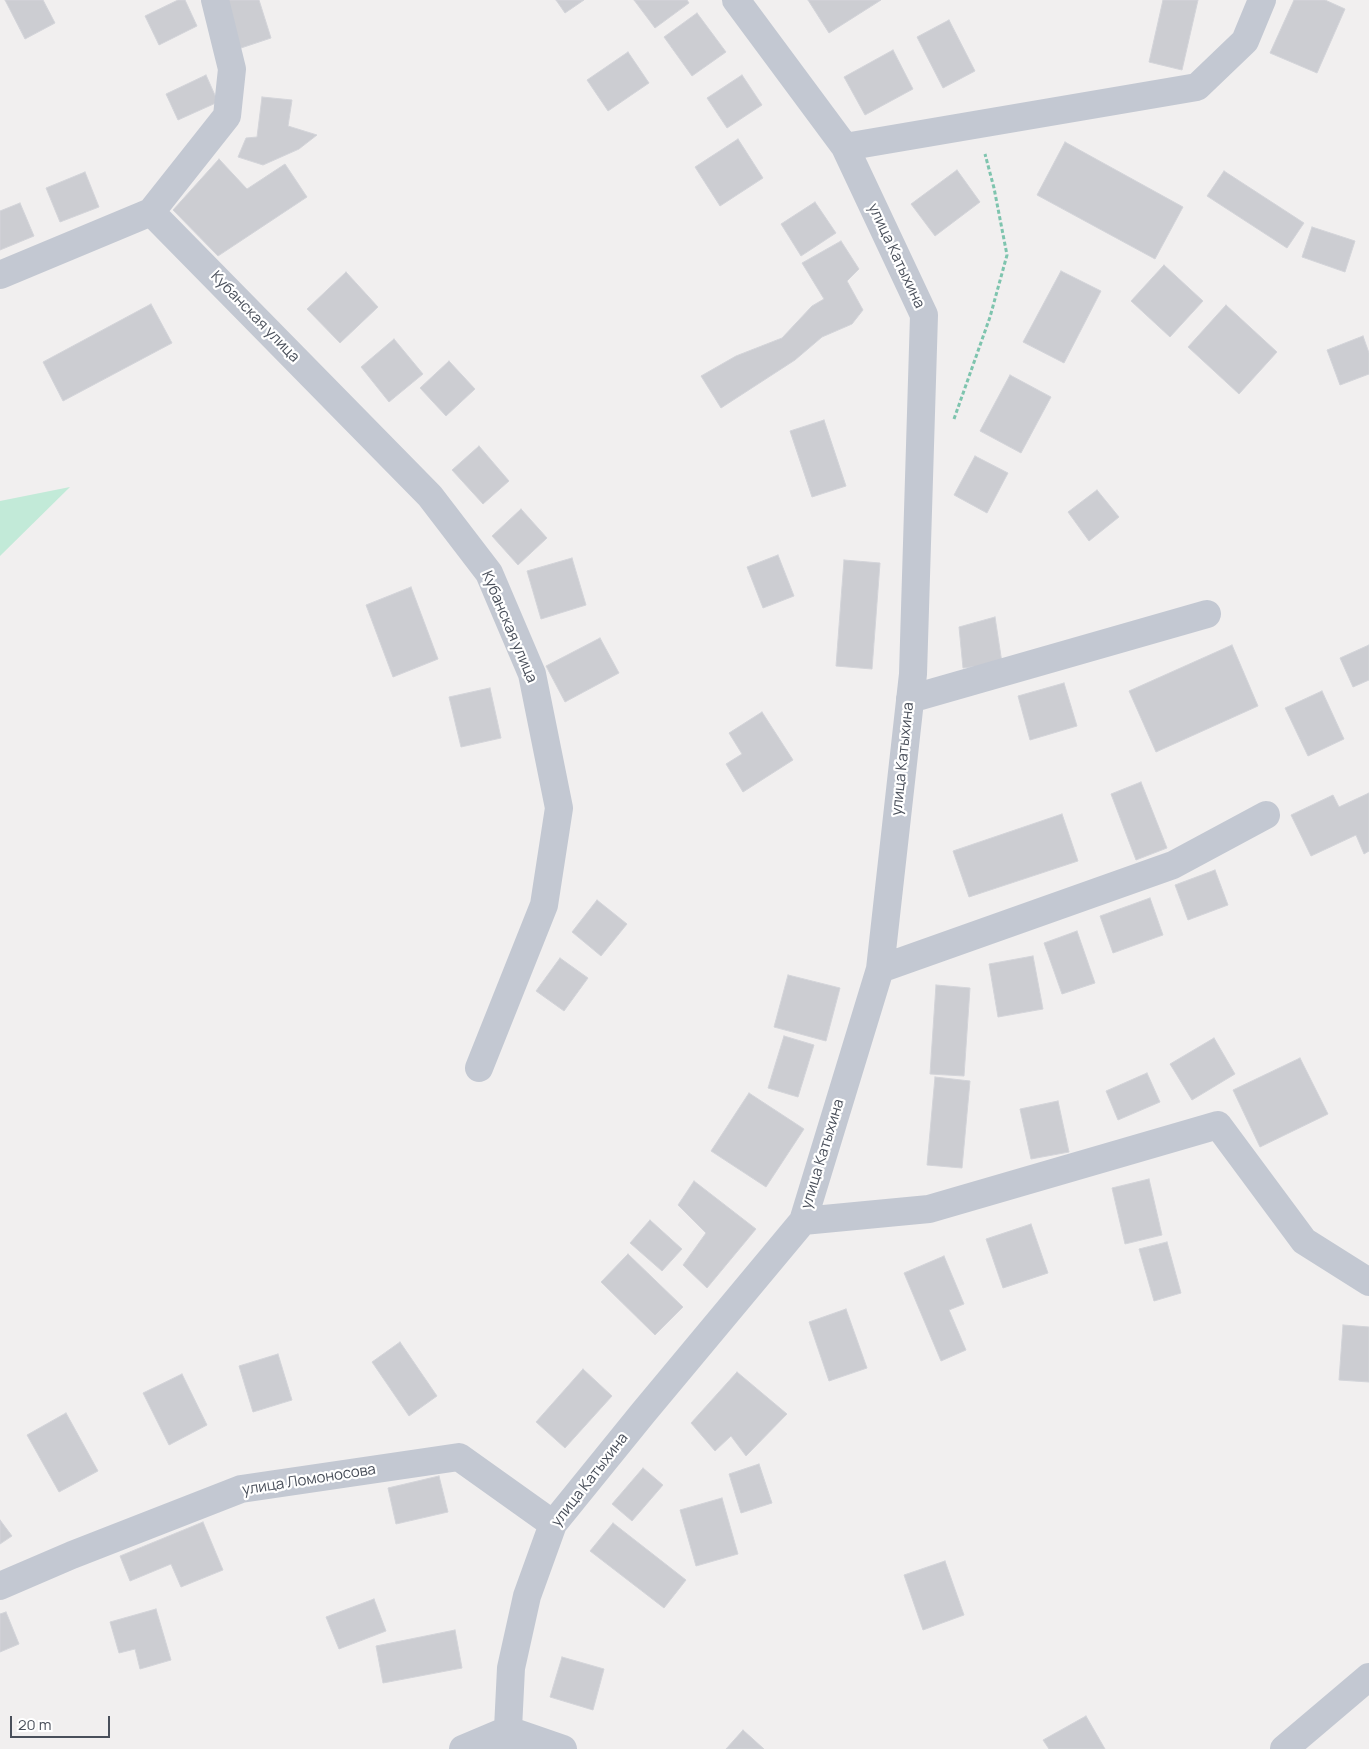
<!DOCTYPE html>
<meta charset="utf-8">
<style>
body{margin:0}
#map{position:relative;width:1369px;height:1749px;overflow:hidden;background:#f1efef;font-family:Manrope,sans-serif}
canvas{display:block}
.scale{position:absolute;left:10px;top:1716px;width:100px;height:22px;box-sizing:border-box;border:2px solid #494f5a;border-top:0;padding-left:6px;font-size:15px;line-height:18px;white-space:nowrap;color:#494f5a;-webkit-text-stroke:4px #fff;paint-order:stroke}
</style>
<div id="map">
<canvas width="1369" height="1749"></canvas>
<div class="scale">20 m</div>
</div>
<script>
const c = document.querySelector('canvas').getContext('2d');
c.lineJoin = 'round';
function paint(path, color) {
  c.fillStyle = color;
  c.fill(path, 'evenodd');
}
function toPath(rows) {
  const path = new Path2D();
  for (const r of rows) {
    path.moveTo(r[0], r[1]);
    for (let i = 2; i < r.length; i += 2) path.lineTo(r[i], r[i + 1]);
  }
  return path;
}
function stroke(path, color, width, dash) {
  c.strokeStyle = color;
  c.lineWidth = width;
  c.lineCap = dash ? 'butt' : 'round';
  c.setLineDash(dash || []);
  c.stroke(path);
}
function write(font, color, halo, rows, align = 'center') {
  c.font = font + ' Manrope,sans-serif';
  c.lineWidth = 4.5;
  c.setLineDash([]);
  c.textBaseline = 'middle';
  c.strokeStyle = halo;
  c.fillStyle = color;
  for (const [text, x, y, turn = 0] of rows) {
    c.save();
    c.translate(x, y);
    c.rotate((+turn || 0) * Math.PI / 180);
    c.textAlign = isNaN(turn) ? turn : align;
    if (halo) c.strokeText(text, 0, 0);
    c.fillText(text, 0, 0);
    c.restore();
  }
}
const green = toPath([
 [70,487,0,556,0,501]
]);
const building = toPath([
 [5,0,43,0,55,23,25,39,5,0],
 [178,0,185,0,197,26,159,45,145,16,178,0],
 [223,0,259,0,271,38,238,49,223,0],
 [556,0,584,0,565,13,556,0],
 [634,0,687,0,689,3,655,28,634,0],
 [808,0,881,0,829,33,808,0],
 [1163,0,1198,0,1182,70,1149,62,1163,0],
 [1294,0,1325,0,1345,9,1317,73,1270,53,1294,0],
 [697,13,726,52,692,76,664,37,697,13],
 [949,20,975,71,943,88,917,37,949,20],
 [893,50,913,89,865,115,844,77,893,50],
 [628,52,649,83,608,111,587,80,628,52],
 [206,75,218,102,178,120,166,94,206,75],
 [742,75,762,105,727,128,707,98,742,75],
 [262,97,292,100,288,126,317,135,299,149,263,165,238,157,246,138,257,137,262,97],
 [738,139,763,178,720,206,695,167,738,139],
 [1065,142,1183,207,1155,259,1037,195,1065,142],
 [219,159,247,189,285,164,307,197,218,256,173,210,219,159],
 [957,170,980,202,935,236,911,204,957,170],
 [1224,171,1304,223,1287,248,1207,196,1224,171],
 [85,172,99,207,60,222,46,188,85,172],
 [815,202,836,233,801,256,781,224,815,202],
 [20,203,34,236,0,250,0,211,20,203],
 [1312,227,1355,241,1345,272,1302,257,1312,227],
 [841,241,859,269,847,281,863,310,852,324,822,337,795,360,721,408,701,376,736,356,782,338,812,306,824,299,802,263,841,241],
 [1164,265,1203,301,1170,337,1131,301,1164,265],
 [1061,271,1101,291,1064,363,1023,342,1061,271],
 [346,272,378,307,340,343,307,309,346,272],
 [151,304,172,343,63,401,43,362,151,304],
 [1226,305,1277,352,1239,394,1188,347,1226,305],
 [1363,336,1369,353,1369,374,1340,385,1327,350,1363,336],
 [394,339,423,374,389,402,361,367,394,339],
 [449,361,475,389,446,416,420,388,449,361],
 [1010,375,1051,397,1021,453,980,431,1010,375],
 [824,420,846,486,812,497,790,431,824,420],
 [479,446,509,481,483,504,452,470,479,446],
 [975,456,1008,473,987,513,954,495,975,456],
 [1097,490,1119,517,1089,541,1068,512,1097,490],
 [521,509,547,538,518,565,492,536,521,509],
 [778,555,794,596,763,608,747,567,778,555],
 [572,558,586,605,541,619,527,571,572,558],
 [844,560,880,563,872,669,836,666,844,560],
 [411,587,438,659,393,677,366,605,411,587],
 [995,617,1002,663,963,668,959,627,995,617],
 [600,638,619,673,565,702,546,666,600,638],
 [1232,645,1258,706,1156,752,1129,691,1232,645],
 [1369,645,1369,680,1353,687,1340,658,1369,645],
 [1064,683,1077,726,1030,740,1018,696,1064,683],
 [490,688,501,738,461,747,449,697,490,688],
 [1322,691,1344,739,1308,756,1285,708,1322,691],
 [762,712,793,760,743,792,726,764,742,754,729,733,762,712],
 [1141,782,1167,848,1136,860,1111,794,1141,782],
 [1369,793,1369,851,1364,854,1356,835,1311,856,1291,815,1333,795,1339,807,1369,793],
 [1062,814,1078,861,969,897,953,851,1062,814],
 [1215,870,1228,905,1188,920,1175,885,1215,870],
 [1150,898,1163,935,1113,953,1100,916,1150,898],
 [597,900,627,924,601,956,572,932,597,900],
 [1077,931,1095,983,1062,994,1044,943,1077,931],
 [1033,956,1043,1009,998,1017,989,964,1033,956],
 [560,958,588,978,564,1011,536,991,560,958],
 [788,975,840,988,826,1041,774,1027,788,975],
 [936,985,970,988,964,1076,930,1074,936,985],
 [784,1036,814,1045,798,1097,768,1088,784,1036],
 [1214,1038,1235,1074,1192,1100,1170,1064,1214,1038],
 [1300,1058,1328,1114,1260,1147,1233,1090,1300,1058],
 [1147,1073,1160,1102,1118,1120,1106,1091,1147,1073],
 [935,1077,970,1081,962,1168,927,1165,935,1077],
 [749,1093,804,1129,766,1187,711,1151,749,1093],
 [1058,1101,1069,1152,1031,1159,1020,1109,1058,1101],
 [1149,1179,1162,1235,1125,1244,1112,1188,1149,1179],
 [694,1181,756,1229,707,1288,683,1265,706,1233,678,1205,694,1181],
 [650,1220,682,1249,662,1271,630,1243,650,1220],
 [1031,1224,1048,1273,1003,1288,986,1239,1031,1224],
 [1167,1242,1181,1293,1154,1301,1139,1249,1167,1242],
 [628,1254,683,1307,655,1335,601,1282,628,1254],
 [944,1256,964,1304,949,1310,966,1350,941,1361,904,1273,944,1256],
 [846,1309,867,1368,829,1381,809,1322,846,1309],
 [1343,1325,1369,1327,1369,1382,1339,1380,1343,1325],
 [400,1342,437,1396,409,1416,372,1362,400,1342],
 [278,1354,292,1400,253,1412,239,1366,278,1354],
 [583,1369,612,1396,565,1448,536,1422,583,1369],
 [737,1372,787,1414,746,1456,731,1436,715,1451,691,1423,737,1372],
 [182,1374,207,1425,169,1445,143,1393,182,1374],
 [66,1413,98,1471,59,1492,27,1435,66,1413],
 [759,1464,772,1503,741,1513,729,1474,759,1464],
 [643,1468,663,1485,632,1521,612,1504,643,1468],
 [439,1476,448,1512,396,1524,388,1488,439,1476],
 [722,1498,738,1554,696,1566,680,1510,722,1498],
 [0,1520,12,1536,0,1544,0,1520],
 [203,1522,223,1570,181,1587,171,1564,130,1581,120,1556,203,1522],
 [613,1523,686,1580,664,1608,590,1551,613,1523],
 [945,1561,964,1615,923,1630,904,1575,945,1561],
 [374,1599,386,1631,339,1649,326,1617,374,1599],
 [156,1609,171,1660,140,1669,135,1649,119,1653,110,1622,156,1609],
 [6,1612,19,1644,0,1652,0,1614,6,1612],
 [455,1630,462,1668,383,1683,376,1646,455,1630],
 [562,1657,604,1669,593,1710,550,1697,562,1657],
 [1086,1716,1105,1749,1049,1749,1043,1740,1086,1716],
 [743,1730,764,1749,726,1749,743,1730]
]);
const path = toPath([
 [954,419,990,317,1007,255,994,188,985,154]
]);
const minor = toPath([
 [845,147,1197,87,1245,41,1262,0],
 [151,212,430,496,489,573,532,674,559,808,544,905,479,1068],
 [0,275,151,212,227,116,232,69,215,0],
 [910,699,1207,614],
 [880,969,1173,865,1266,815],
 [803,1221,929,1209,1218,1125,1304,1241,1369,1282],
 [0,1586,72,1555,241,1489,459,1457,553,1524],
 [463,1749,508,1730,563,1749],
 [507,1749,511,1668,527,1596,553,1524,643,1413,803,1221,880,969,913,674,924,315,845,147,736,0],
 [1284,1749,1369,1677]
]);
const streetNames = [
 ["улица Катыхина",896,256,65],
 ["Кубанская улица",255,317,46],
 ["Кубанская улица",509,627,67],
 ["улица Катыхина",903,759,-84],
 ["улица Катыхина",823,1154,-73],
 ["улица Ломоносова",309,1480,-9],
 ["улица Катыхина",590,1480,-52]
];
paint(green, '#c2ead8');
paint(building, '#cccdd2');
stroke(building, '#d3d4d9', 1);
stroke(path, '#7ec4ae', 3, [4, 2.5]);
stroke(minor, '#c3c8d2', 28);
write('15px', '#494f5a', '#fff', streetNames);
</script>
